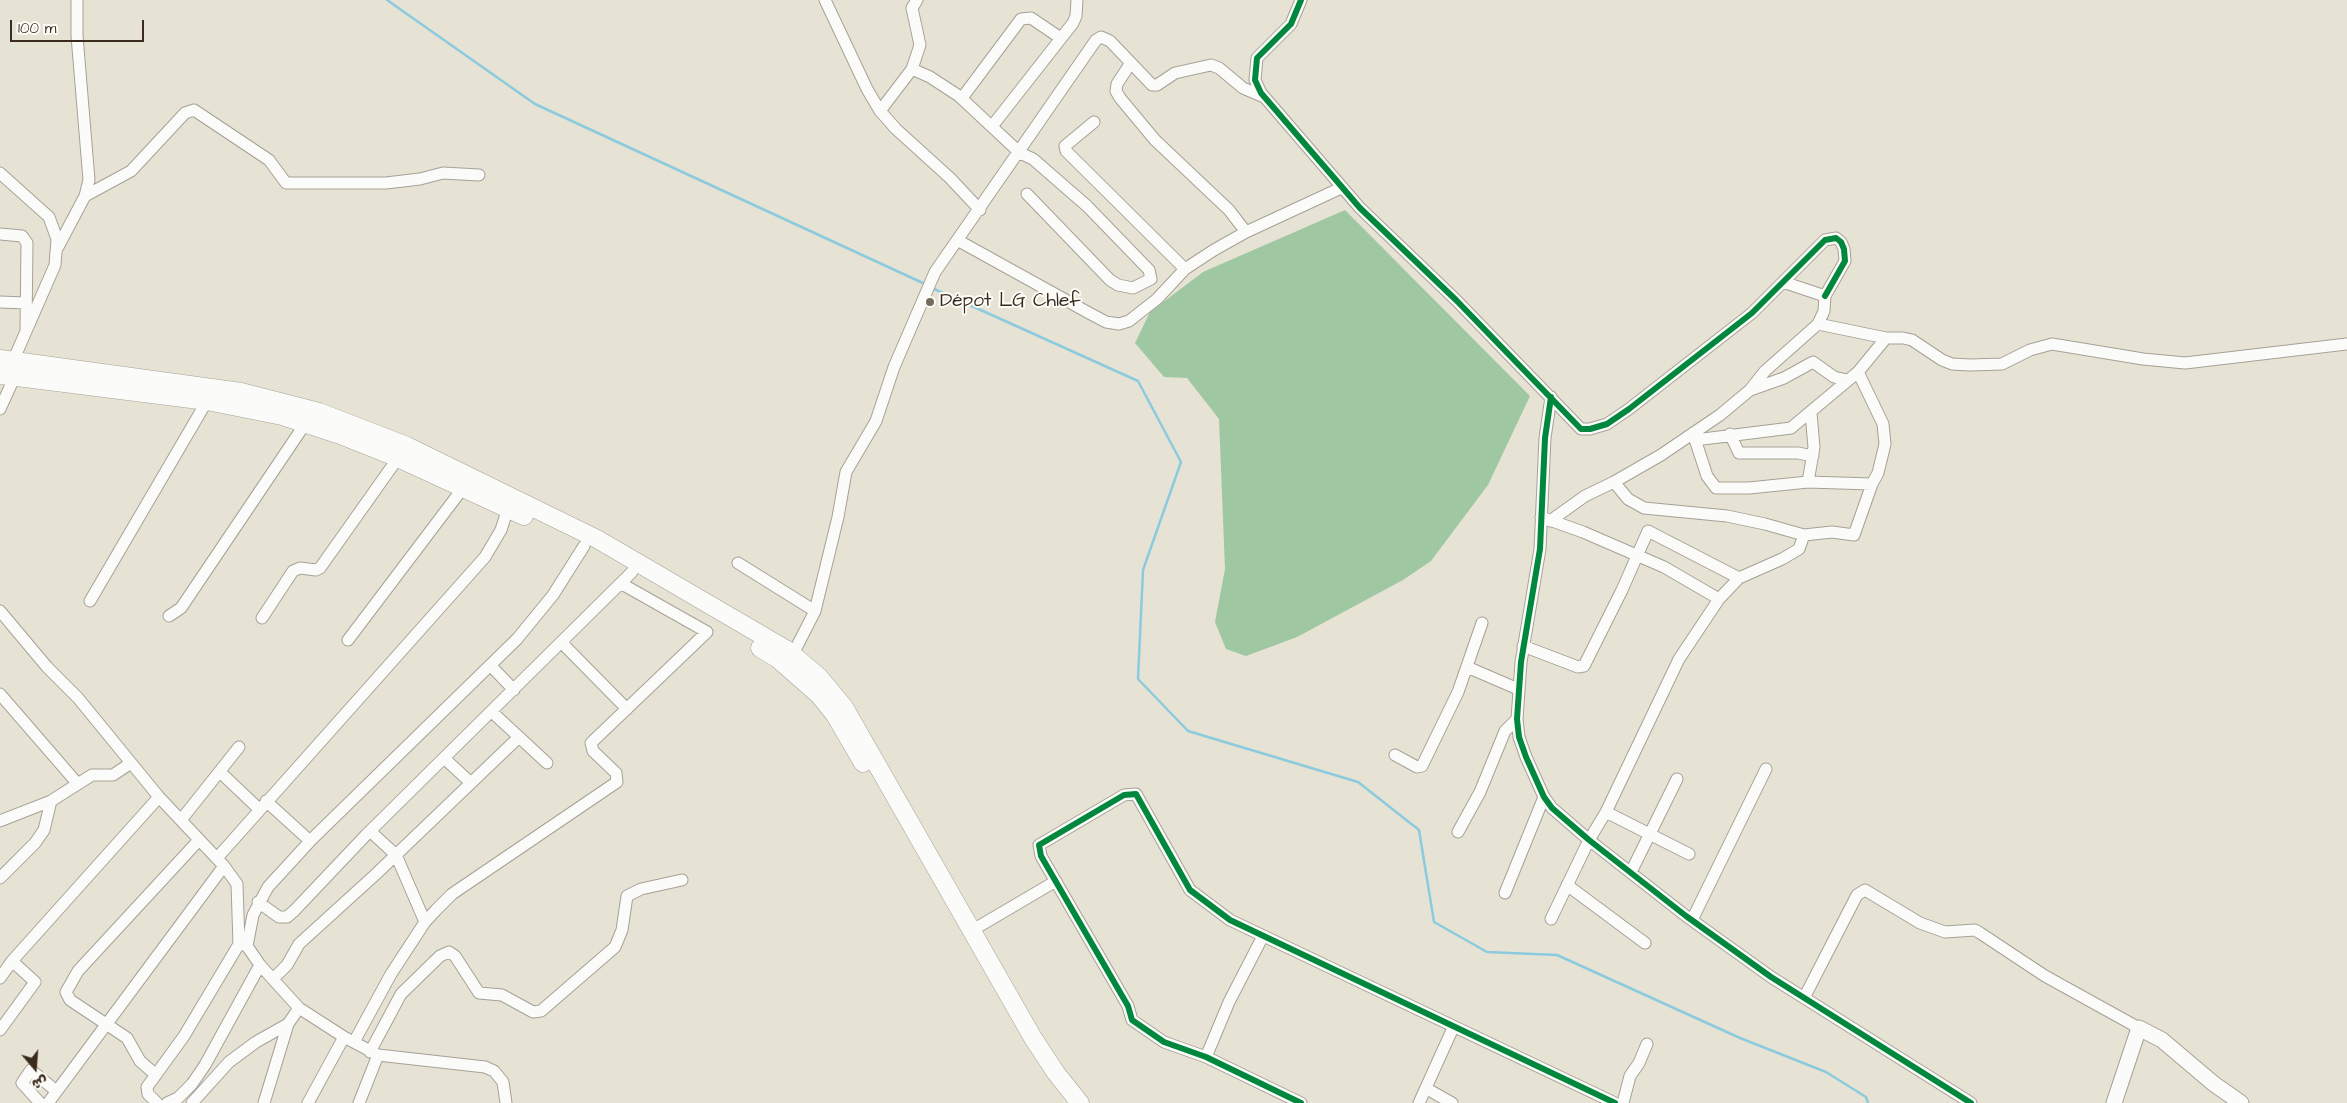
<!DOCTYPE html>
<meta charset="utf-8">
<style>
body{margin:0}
#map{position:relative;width:2347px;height:1103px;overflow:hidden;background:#e7e3d4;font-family:"Architects Daughter","Playpen Sans Arabic",sans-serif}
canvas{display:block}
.north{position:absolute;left:10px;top:1043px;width:50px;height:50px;-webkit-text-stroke:4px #fdfcf7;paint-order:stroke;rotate:162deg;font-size:14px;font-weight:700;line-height:20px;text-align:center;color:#3b2a1e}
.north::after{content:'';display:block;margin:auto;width:18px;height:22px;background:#3b2a1e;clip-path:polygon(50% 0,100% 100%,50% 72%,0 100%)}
.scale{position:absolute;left:10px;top:20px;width:134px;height:22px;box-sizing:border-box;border:2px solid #3b2a1e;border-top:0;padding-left:6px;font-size:15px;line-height:18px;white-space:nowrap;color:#3b2a1e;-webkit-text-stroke:4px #fdfcf7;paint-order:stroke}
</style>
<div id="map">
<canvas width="2347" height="1103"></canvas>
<div class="north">ش</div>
<div class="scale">100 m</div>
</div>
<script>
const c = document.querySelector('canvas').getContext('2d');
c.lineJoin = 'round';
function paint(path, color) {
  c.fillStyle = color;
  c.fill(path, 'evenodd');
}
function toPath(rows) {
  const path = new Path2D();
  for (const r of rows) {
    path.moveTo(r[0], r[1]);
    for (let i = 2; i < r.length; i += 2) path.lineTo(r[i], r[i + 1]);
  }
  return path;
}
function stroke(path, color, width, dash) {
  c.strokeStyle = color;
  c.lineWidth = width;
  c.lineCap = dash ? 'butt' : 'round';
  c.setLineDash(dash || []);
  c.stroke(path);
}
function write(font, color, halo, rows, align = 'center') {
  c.font = font + ' "Architects Daughter",sans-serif';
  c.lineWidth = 4;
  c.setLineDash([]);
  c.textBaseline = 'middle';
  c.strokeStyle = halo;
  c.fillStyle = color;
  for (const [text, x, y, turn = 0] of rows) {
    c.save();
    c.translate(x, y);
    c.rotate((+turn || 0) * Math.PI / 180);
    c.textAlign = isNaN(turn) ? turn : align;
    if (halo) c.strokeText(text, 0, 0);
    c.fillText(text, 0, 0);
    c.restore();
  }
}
const forest = toPath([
 [1345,210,1530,396,1488,485,1431,561,1403,580,1297,637,1246,656,1226,649,1215,622,1225,569,1219,419,1187,378,1164,377,1135,343,1150,312,1203,272]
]);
const stream = toPath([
 [387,0,535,104,925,284],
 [932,288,1138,381,1181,462,1143,570,1138,679,1188,731,1358,782,1419,830,1434,922,1487,952,1557,955,1740,1038,1826,1072,1866,1097,1868,1103]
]);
const street = toPath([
 [825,0,867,89,880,111,896,129,950,178,980,210],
 [1301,0,1291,24,1257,58,1255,80,1261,93,1360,208,1456,300,1581,429,1590,429,1607,424,1629,409,1752,313,1825,240,1836,238,1841,242,1844,249,1845,261,1825,296],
 [1130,64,1117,84,1116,91,1120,98,1155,140,1229,210,1246,232],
 [912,69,930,77,959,96,1020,153,1033,159,1087,206,1149,270,1151,279,1133,288,1118,285,1110,280,1027,194],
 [962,98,1021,19,1031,18,1059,37],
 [880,111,912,69,920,45,912,8,917,0],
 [1094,122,1065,146,1066,151,1185,269],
 [993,125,1073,23,1076,16,1077,0],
 [0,173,49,217,57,239,55,265,13,361],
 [85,196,131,171,185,113,194,110,269,160,286,183,386,183,420,179,443,173,479,175],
 [0,234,22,236,27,243,26,330],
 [959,241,1089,313,1106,322,1119,324,1129,321,1157,299,1185,269,1214,250,1246,232,1341,188],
 [58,247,85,196,89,180,77,36,77,0],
 [0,302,26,303],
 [1818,324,1886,338],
 [1750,390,1784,378,1813,362,1834,377,1847,380],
 [1551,397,1545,438,1540,549,1521,662,1517,719,1519,737,1526,757,1544,797,1552,808,1589,840,1686,916,1771,977,1971,1103],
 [0,409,15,376],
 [1693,433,1707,476,1716,488,1749,488,1808,482,1872,484,1878,473,1885,444,1883,424,1858,372],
 [1730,434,1739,453,1798,453,1813,456],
 [1695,440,1791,428,1858,372,1886,338,1903,338,1912,340,1942,360,1952,364,1970,365,2002,364,2030,350,2052,344,2143,359,2185,363,2347,344],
 [1614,482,1628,499,1644,508,1727,516,1765,524,1804,535,1799,549,1782,559,1739,578,1719,599],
 [1808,482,1814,447,1811,413],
 [1541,517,1583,532,1664,567,1719,599,1679,659,1606,812,1589,840,1551,919],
 [1550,521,1585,496,1614,482,1661,455,1720,415,1750,390,1765,371,1818,324,1824,311,1825,296,1783,282],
 [1804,535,1832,532,1854,535,1872,484],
 [738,563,815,611],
 [90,601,207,401],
 [0,611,47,667,78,698,159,797,224,866,237,884,239,944,184,1036,147,1087,148,1094,157,1103],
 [169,616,181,608,305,424],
 [262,618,293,571,300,568,316,570,320,568,398,458],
 [348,640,463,488],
 [562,643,627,709],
 [1523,646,1578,667,1584,666,1622,590,1648,531,1739,578],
 [793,654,815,611,838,517,846,472,876,421,894,367,935,272,1096,40,1101,37,1110,41,1152,85,1157,85,1175,73,1211,65,1219,68,1243,88,1264,97],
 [491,666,514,690],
 [1467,667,1518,689],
 [0,694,77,783],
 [492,712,547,763],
 [1395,755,1417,767,1422,766,1458,692,1482,623],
 [445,759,471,783],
 [220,772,259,809],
 [266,801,310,841],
 [1606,812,1689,854],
 [181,820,239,747],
 [0,821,51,801,92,775,113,775,131,763],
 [370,831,396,855,425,922],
 [1458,832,1480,792,1505,731,1517,719],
 [217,858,485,557,501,530,508,508],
 [1631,872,1677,779],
 [0,878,35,843,44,830,51,801],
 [1567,885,1645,943],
 [1505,893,1544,797],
 [258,902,279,917,287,917,294,911,366,835,632,572],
 [1692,920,1766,769],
 [971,931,1056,881],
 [240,944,247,946,260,965,299,1008,344,1037,378,1055,485,1067,494,1071,503,1082,506,1103],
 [247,946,253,915,268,887,312,839,517,639,553,595,584,546],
 [0,978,12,961,159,797],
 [273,979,287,965,299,944,376,874,519,737],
 [1804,998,1857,895,1865,890,1920,923,1945,932,1975,930,1980,933,2045,976,2139,1028],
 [0,1030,35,982,12,961],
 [354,1042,391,974,425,922,436,910,452,894,617,782,616,773,593,751,591,743,707,632,622,584],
 [370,1052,401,994,440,956,449,952,455,956,479,993,502,995,533,1012,541,1011,615,947,622,930,627,896,641,889,682,880],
 [1206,1057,1229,1002,1263,936],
 [156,1075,140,1061,127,1038,70,1000,66,992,78,971,199,840],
 [1427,1089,1452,1103],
 [40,1103,22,1083,31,1070,55,1090],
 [48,1103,224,866],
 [167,1103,178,1098,192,1084,205,1065,260,965],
 [192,1103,229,1062,256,1042,288,1024],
 [264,1103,288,1024,299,1008],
 [308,1103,344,1037],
 [359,1103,378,1055],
 [1301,1103,1206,1057,1164,1042,1132,1020,1128,1006,1041,856,1039,845,1124,795,1136,794,1190,890,1230,920,1615,1103],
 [1419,1103,1453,1028],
 [1623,1103,1630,1076,1639,1063,1647,1044]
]);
const secondary = toPath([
 [2114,1103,2139,1028,2162,1040,2214,1084,2241,1103]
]);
const primary = toPath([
 [0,359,241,392,319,412,407,446,597,539,787,650,819,677,844,707,1033,1038,1056,1073,1080,1103],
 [0,375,207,401,282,416,340,435,398,458,524,516],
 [760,648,778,659,819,695,835,715,863,763]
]);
const cycleway = toPath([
 [1301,0,1291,24,1257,58,1255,80,1261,93,1360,208,1456,300,1581,429,1590,429,1607,424,1629,409,1752,313,1825,240,1836,238,1841,242,1844,249,1845,261,1825,296],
 [1551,397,1545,438,1540,549,1521,662,1517,719,1519,737,1526,757,1544,797,1552,808,1589,840,1686,916,1771,977,1971,1103],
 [1301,1103,1206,1057,1164,1042,1132,1020,1128,1006,1041,856,1039,845,1124,795,1136,794,1190,890,1230,920,1615,1103]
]);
const markers = [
 [930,302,5,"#776b5e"]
];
const poiNames = [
 ["Dépot LG Chlef",940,302]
];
paint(forest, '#9fc7a2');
stroke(stream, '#8ccade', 2.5);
stroke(street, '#a6a197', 13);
stroke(secondary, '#a6a197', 17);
stroke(primary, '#a6a197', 19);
stroke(street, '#fbfbf9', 11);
stroke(secondary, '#fbfbf9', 15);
stroke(primary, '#fbfbf9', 18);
stroke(cycleway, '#00873e', 6);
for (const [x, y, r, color] of markers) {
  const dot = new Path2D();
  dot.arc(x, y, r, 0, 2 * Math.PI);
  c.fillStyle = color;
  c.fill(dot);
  stroke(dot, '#fdfcf7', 2);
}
write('19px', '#3b2a1e', '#fdfcf7', poiNames, 'left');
</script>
